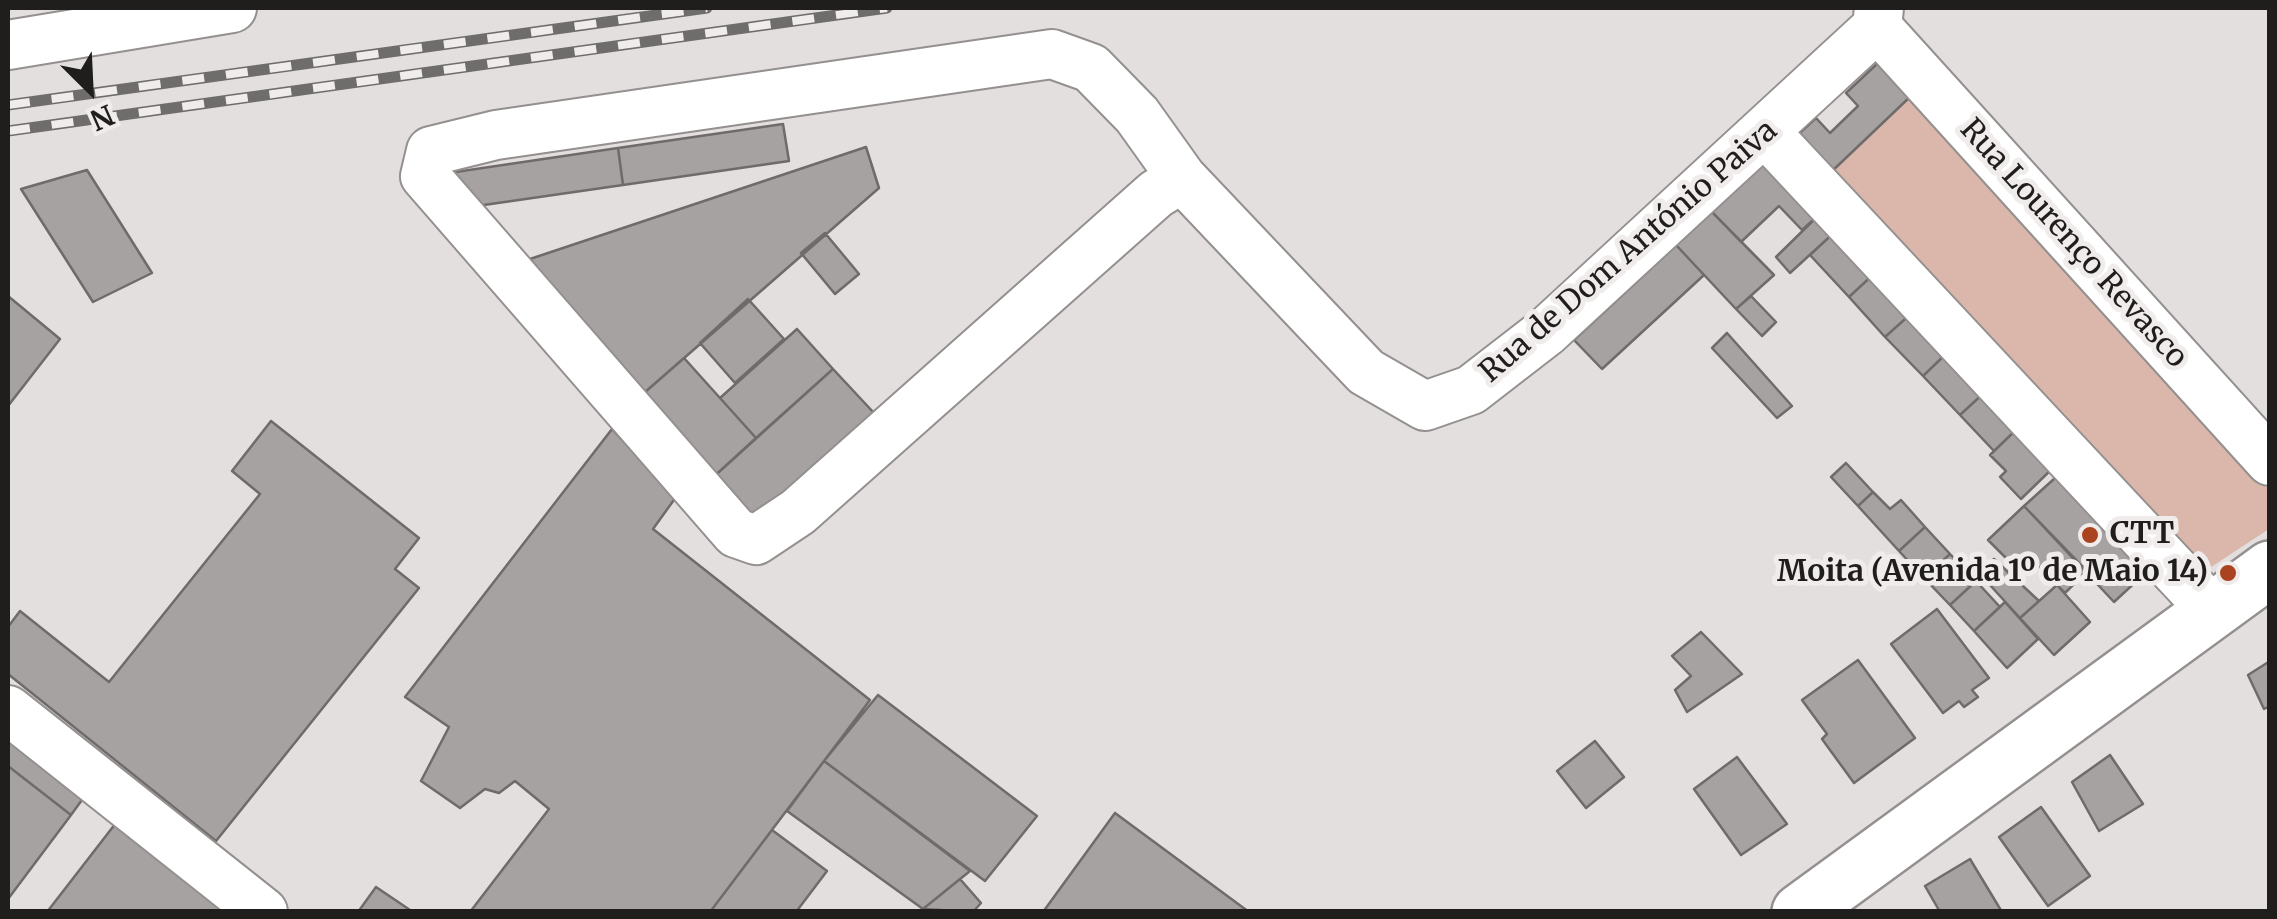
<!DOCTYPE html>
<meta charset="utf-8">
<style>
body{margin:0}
#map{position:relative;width:2277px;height:919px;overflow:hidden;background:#e3dfde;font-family:Merriweather,serif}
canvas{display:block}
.frame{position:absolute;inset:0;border:10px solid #1f1e1d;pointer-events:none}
.north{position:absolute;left:40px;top:40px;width:100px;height:100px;-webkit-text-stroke:8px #f0eceb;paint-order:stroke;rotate:156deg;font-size:28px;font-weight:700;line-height:40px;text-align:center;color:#1f1e1d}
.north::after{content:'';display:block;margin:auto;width:35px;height:45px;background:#1f1e1d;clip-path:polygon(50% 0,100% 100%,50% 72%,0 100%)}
</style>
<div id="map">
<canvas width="2277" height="919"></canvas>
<div class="frame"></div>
<div class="north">N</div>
</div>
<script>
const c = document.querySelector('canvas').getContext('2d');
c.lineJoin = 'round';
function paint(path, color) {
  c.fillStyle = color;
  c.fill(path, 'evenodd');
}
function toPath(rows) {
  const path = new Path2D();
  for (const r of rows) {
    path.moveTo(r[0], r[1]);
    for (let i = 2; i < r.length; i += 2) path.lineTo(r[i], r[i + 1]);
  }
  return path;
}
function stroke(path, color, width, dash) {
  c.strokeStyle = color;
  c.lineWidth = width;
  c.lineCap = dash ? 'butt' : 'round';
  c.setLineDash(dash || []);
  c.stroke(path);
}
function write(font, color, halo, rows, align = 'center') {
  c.font = font + ' Merriweather,serif';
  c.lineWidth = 10;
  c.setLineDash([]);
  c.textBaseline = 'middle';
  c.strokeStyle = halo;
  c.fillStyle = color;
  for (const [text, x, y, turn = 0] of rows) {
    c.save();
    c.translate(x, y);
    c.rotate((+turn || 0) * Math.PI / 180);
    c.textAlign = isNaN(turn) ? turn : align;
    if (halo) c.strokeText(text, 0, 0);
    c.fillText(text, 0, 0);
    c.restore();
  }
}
const green = toPath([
 [1912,95,2269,490,2269,529,2202,573,1828,175]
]);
const building = toPath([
 [1879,62,1912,95,1828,175,1793,139,1816,118,1830,133,1858,106,1846,93,1879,62],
 [783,124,789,161,623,185,618,148,783,124],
 [866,147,879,188,636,400,518,263,866,147],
 [618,148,623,185,470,207,442,174,618,148],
 [1771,157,1822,212,1802,230,1779,206,1741,242,1712,212,1771,157],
 [87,170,152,273,93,302,21,189,87,170],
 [1712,212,1774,275,1736,309,1676,245,1712,212],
 [1822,212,1838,229,1790,273,1776,257,1822,212],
 [1838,229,1877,271,1849,297,1810,255,1838,229],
 [825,233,859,274,835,294,801,253,825,233],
 [1676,245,1704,275,1602,369,1574,340,1676,245],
 [1877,271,1914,311,1885,337,1849,297,1877,271],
 [8,296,60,339,8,406,8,296],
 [1751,296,1776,322,1762,336,1736,309,1751,296],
 [748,299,784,339,735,383,700,343,748,299],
 [1914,311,1949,351,1923,376,1885,337,1914,311],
 [797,329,833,369,756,438,720,398,797,329],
 [1727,333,1792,406,1777,418,1712,348,1727,333],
 [1949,351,1986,391,1960,415,1923,376,1949,351],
 [684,358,756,438,709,481,636,400,684,358],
 [833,369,874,413,749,525,709,481,833,369],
 [1986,391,2019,427,1994,451,1960,415,1986,391],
 [271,421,419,538,395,569,419,588,216,841,8,674,8,627,20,611,109,682,260,494,232,471,271,421],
 [2019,427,2056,465,2021,499,2000,477,2006,471,1990,455,2019,427],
 [612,429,676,497,653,529,870,700,710,912,470,912,549,809,515,781,499,793,485,789,460,808,421,781,449,727,405,697,612,429],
 [1846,463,1873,492,1858,506,1831,477,1846,463],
 [2065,469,2155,564,2114,602,2024,506,2065,469],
 [1873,492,1890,509,1901,500,1925,527,1899,551,1858,506,1873,492],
 [2024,506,2087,571,2065,593,2033,561,2021,573,1988,540,2024,506],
 [1925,527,1950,554,1924,578,1899,551,1925,527],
 [1950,554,1976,581,1950,605,1924,578,1950,554],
 [1994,559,2039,601,2020,618,1979,573,1994,559],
 [1976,581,2000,607,1974,631,1950,605,1976,581],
 [2057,585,2090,622,2054,655,2020,618,2057,585],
 [2005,602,2038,639,2007,668,1974,631,2005,602],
 [1937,609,1989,678,1972,690,1978,697,1964,707,1959,701,1943,713,1891,644,1937,609],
 [1701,632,1742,674,1687,712,1675,690,1691,676,1672,656,1701,632],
 [1858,660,1915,738,1854,783,1822,739,1827,734,1802,700,1858,660],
 [2270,661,2270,706,2264,709,2248,675,2270,661],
 [878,695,1037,816,985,881,824,761,878,695],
 [8,733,87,793,71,815,8,766,8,733],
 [1595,741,1624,777,1586,808,1557,771,1595,741],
 [2110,755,2143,804,2099,831,2072,782,2110,755],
 [1737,757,1787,824,1741,855,1694,789,1737,757],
 [824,761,970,871,923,909,787,811,824,761],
 [8,766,71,815,8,899,8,766],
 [2041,807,2090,876,2048,906,1999,837,2041,807],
 [1115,813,1249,912,1043,912,1115,813],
 [119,819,204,884,198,891,224,912,47,912,119,819],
 [772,830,827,871,796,912,710,912,772,830],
 [1970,859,2002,912,1940,912,1925,886,1970,859],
 [960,879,981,903,973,912,923,909,960,879],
 [376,887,413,912,358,912,376,887]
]);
const minor = toPath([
 [1877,27,2270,461],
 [8,45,232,8],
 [1766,133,2213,611],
 [1182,178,1156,194,798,512,756,540,736,533,425,176,431,151,496,135,1052,54,1091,68,1137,115,1182,178,1366,372,1425,406,1471,390,1546,332,1877,27,1879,8],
 [8,710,263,912]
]);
const major = toPath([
 [1800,912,2270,569]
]);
const rail = toPath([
 [8,105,707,8],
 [8,131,887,8]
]);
const markers = [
 [2090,535,10,"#aa431f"],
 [2228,573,10,"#aa431f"]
];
const streetNames = [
 ["Rua Lourenço Revasco",2073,244,48],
 ["Rua de Dom António Paiva",1629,252,-41]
];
const poiNames = [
 ["CTT",2110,535],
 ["Moita (Avenida 1º de Maio 14)",2208,573,"right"]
];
paint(green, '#dbb7ab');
paint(building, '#a6a2a1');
stroke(building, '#6f6b6a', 2.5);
stroke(minor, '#94908f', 52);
stroke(major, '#94908f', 60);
stroke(minor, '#fff', 48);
stroke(major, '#fff', 55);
stroke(rail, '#6f6d6c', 11);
stroke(rail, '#f0eceb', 8, [22]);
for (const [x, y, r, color] of markers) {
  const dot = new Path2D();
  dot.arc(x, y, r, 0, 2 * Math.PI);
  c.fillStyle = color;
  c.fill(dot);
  stroke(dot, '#f0eceb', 4);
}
write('30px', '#1f1e1d', '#f0eceb', streetNames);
write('bold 30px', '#1f1e1d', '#f0eceb', poiNames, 'left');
</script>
